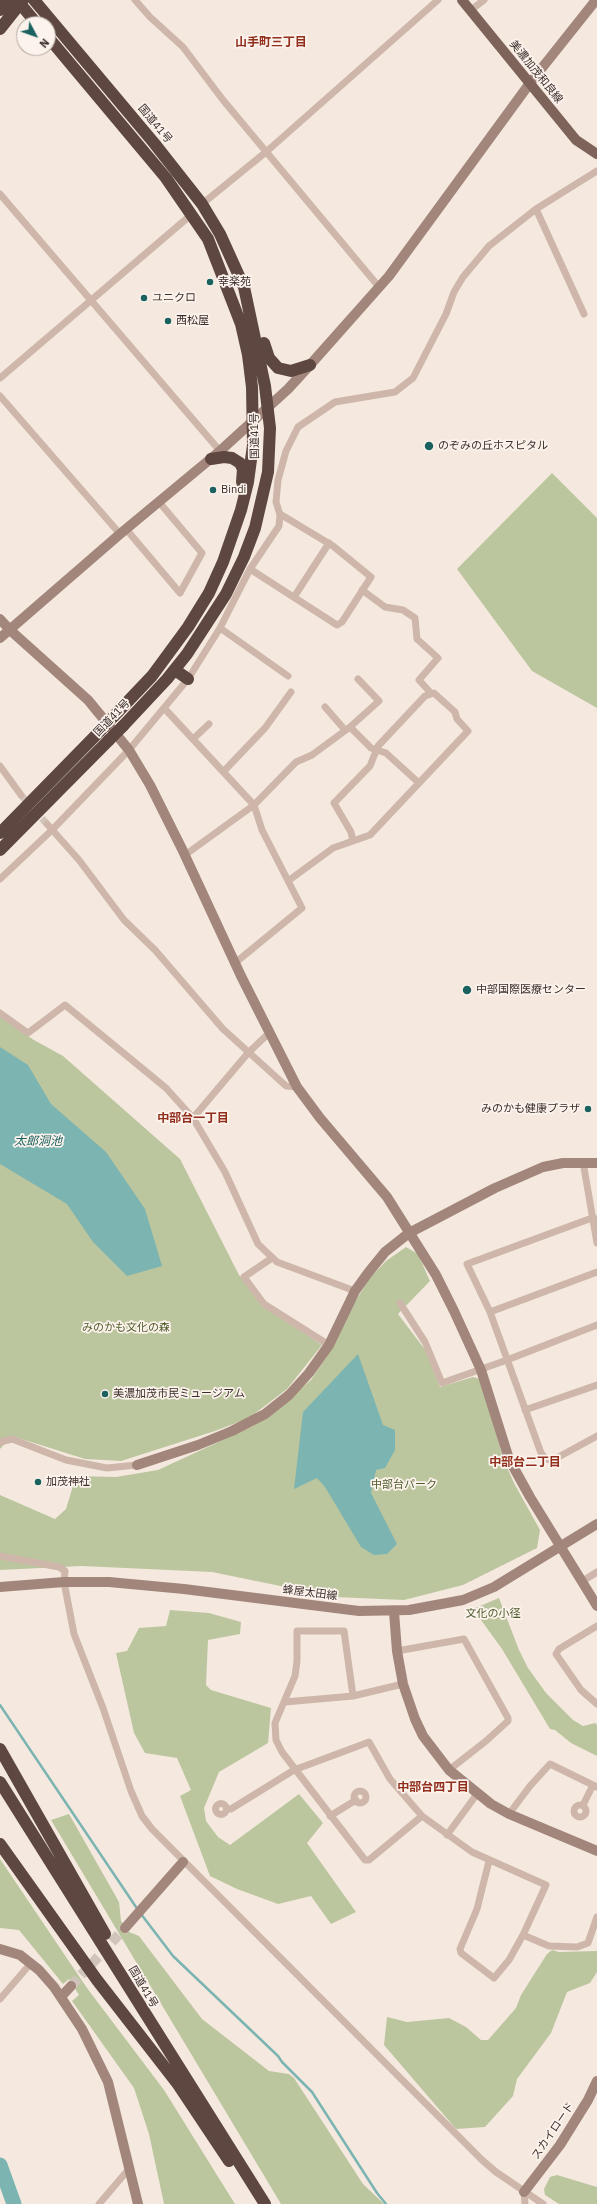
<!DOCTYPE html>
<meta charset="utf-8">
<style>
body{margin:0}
#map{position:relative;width:597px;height:2204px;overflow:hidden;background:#f5e9df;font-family:"IBM Plex Sans",sans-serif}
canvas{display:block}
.north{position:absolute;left:16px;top:16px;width:40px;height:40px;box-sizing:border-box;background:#fcf3ed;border:1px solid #afa49f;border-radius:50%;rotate:131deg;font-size:11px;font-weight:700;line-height:16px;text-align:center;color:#3b2e2a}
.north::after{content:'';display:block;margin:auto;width:14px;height:18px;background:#1b615f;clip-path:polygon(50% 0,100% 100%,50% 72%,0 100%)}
</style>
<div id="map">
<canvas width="597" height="2204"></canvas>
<div class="north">N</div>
</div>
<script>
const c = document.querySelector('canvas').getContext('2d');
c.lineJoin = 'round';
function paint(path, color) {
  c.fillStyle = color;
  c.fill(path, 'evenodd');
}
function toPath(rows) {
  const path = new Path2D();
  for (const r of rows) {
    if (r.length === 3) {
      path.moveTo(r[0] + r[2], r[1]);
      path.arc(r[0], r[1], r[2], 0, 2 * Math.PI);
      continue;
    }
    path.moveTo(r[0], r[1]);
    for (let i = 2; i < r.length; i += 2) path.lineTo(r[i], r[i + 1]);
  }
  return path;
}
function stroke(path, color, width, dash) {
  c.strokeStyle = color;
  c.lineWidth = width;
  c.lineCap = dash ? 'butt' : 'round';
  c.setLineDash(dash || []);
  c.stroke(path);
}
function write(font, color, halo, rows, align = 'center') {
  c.font = font + ' "IBM Plex Sans","Noto Sans JP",sans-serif';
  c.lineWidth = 3.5;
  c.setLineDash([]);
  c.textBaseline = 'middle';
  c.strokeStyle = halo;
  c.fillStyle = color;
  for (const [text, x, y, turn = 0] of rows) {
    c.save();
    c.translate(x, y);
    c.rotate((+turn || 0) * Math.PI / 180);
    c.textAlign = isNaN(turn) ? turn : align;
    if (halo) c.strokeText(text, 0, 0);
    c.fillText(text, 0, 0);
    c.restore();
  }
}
const green = toPath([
 [552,473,597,518,597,708,532,671,457,569],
 [0,1017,34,1040,63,1056,180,1159,239,1275,263,1306,322,1345,287,1389,249,1418,215,1431,121,1461,85,1459,12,1436,0,1449],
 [406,1247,418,1254,430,1281,398,1314,426,1351,440,1387,473,1377,480,1379,503,1458,514,1483,540,1530,537,1548,463,1585,404,1600,334,1597,212,1572,82,1566,0,1570,0,1495,55,1519,66,1509,76,1476,116,1477,158,1470,253,1426,277,1409,311,1380,327,1356,351,1308,370,1278,386,1261],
 [499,1598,519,1650,528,1668,546,1693,573,1720,583,1726,595,1723,597,1725,597,1756,571,1743,555,1730,550,1729,502,1649,473,1609],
 [170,1610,209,1613,241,1622,240,1634,208,1640,206,1685,211,1690,271,1708,268,1743,219,1772,204,1808,206,1821,218,1837,230,1845,299,1794,323,1823,307,1843,356,1912,331,1924,311,1896,278,1904,237,1889,210,1876,180,1796,191,1790,177,1758,145,1753,134,1733,116,1653,127,1651,139,1628,166,1626],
 [69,1814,119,1902,121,1921,129,1932,139,1936,202,2019,269,2071,289,2074,294,2078,363,2184,384,2204,281,2204,51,1820],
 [0,1859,87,1988,164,2090,235,2204,164,2204,149,2134,134,2088,72,2001,79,1995,69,1979,63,1984,19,1930,0,1928],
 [552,1950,559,1952,597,1951,597,1972,590,1983,567,1992,551,2033,517,2079,513,2096,485,2127,456,2129,384,2045,387,2017,407,2022,449,2018,466,2027,481,2040,488,2040,516,2008,521,1995,547,1954],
 [557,2175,597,2187,597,2204,559,2204,545,2195,544,2189,550,2177]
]);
const water = toPath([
 [0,1047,28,1065,51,1104,106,1152,145,1209,162,1266,127,1276,93,1242,67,1204,0,1164],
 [358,1354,383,1425,395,1430,395,1450,385,1468,376,1470,371,1493,397,1544,387,1554,374,1555,361,1547,325,1487,317,1478,294,1489,303,1412]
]);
const stream = toPath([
 [0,1705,138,1910],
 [141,1914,173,1956,278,2056,282,2062,312,2092,377,2193,386,2204]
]);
const river = toPath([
 [0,2165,14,2204]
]);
const streetTunnel = toPath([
 [21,795,47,824]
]);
const secondaryTunnel = toPath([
 [71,1986,125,1928]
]);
const street = toPath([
 [135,0,150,17,183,47,223,100,379,287],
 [471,10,484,0],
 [0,194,220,451],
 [202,204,266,152,438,0],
 [536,209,584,314],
 [0,378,192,214],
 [0,396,120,534],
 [126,529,180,593,202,553,159,502],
 [250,569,337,625,342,622,371,577,333,546,280,514],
 [362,590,385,607,403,610,415,618,417,639,438,658,419,680,429,691,428,694],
 [294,597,329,543],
 [220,628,288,676],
 [325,707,345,730],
 [165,709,254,805,262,830,302,908,235,963],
 [350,727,371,748,386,753,419,783],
 [193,739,209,724],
 [0,766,21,795],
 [224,771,265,728,291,692],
 [47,824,79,860,124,920,155,950,223,1029,286,1086,297,1087],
 [185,855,254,805,296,762,312,755,350,727,379,701,358,679],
 [0,879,52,830,129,750,188,679,220,628,250,569,279,526,280,515,276,502,278,480,286,451,298,427,335,402,395,392,413,378,446,314,454,292,463,277,489,246,536,209,597,171],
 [288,881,333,848,370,835,468,731,457,719,455,712,434,693,425,696,378,746,370,766,334,803,351,832,353,841],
 [0,1013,28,1033,65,1005,166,1088,193,1118,225,1172,258,1244,277,1262,355,1291],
 [193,1118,248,1053,269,1033],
 [583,1162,597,1243],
 [597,1219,592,1218,467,1264,490,1312,541,1453,546,1459,553,1460,597,1436],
 [272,1258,244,1277,264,1304,329,1345],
 [400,1303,425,1342,442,1383,507,1360,597,1325],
 [490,1312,597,1272],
 [525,1410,597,1385],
 [0,1442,12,1439,66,1460,107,1468,137,1465],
 [0,1556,59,1567,65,1571,64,1582,74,1634,103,1708,131,1791,142,1816,152,1829,482,2160,496,2172,543,2204],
 [581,1582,597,1572],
 [597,1626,559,1649,556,1654,581,1690,597,1704],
 [397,1651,464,1639,508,1718,508,1721,486,1741,449,1770],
 [353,1696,344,1631,297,1631,297,1661,295,1676,275,1723,276,1740,282,1752,365,1860,369,1860,422,1816],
 [285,1702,353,1696,403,1684],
 [360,1797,6],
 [221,1809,5.5],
 [583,1805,593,1785],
 [580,1811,6],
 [227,1809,231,1809,294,1770,369,1742,390,1779,422,1816,472,1852,546,1885,523,1935,509,1960,494,1978,461,1953,460,1949,477,1909,489,1861],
 [509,1814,530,1786,550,1764,597,1787],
 [330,1816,356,1800],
 [447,1835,477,1794],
 [523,1935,549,1946,577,1947,588,1943,597,1917],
 [0,1999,31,1963],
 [524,2192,525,2204],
 [99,2204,128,2170]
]);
const secondary = toPath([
 [0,619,10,630,88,700,129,750,150,785,182,849,241,976,297,1087,320,1118,387,1197,436,1275,454,1311,481,1370,509,1459,530,1497,597,1606],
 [0,638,120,534,220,451,288,389,310,365,389,276,530,83,596,0],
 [137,1465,198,1445,232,1431,265,1414,289,1395,309,1373,329,1345,355,1291,368,1273,385,1252,409,1233,495,1188,543,1167,563,1163,597,1163],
 [0,1587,64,1582,109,1582,184,1589,359,1611,409,1610,463,1600,494,1587,597,1524],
 [394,1612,397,1651,403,1684,415,1719,423,1736,449,1770,491,1804,509,1814,597,1851],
 [125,1928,183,1862],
 [0,1949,20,1955,39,1970,54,1987,82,2029,108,2082,138,2204],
 [61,1997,71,1986],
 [524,2192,560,2145,588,2100,597,2081]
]);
const primary = toPath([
 [462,0,576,140,597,154]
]);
const highway = toPath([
 [17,0,37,24],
 [34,0,154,143,202,204,220,234,244,287,265,386,270,428,268,472,255,528,244,557,226,594,187,654,167,679,123,726],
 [0,10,8,0],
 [0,29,23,0],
 [48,37,166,178,208,239,241,324,248,355,252,387,253,445,248,482,241,510,223,562,209,593,188,627,152,676,114,716],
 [264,343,269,358,278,368,291,371,310,365],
 [211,459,224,457,232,458,240,463,243,469,242,482],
 [175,670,188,679],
 [0,833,101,730],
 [0,850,109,740],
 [0,1749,105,1934],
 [0,1782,265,2204],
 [0,1844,97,1980,177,2083,229,2161]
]);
const highwayBridge = toPath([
 [101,730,114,716],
 [109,740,123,726]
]);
const markers = [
 [210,282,4,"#1b615f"],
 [144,298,4,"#1b615f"],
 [168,321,4,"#1b615f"],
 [429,446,5,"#1b615f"],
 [213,490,4,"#1b615f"],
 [467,990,5,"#1b615f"],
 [588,1109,4,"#1b615f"],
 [105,1394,4,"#1b615f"],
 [38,1482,4,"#1b615f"]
];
const streetNames = [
 ["美濃加茂和良線",536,72,51],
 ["国道41号",155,124,50],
 ["国道41号",255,436,-91],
 ["国道41号",112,718,-46],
 ["蜂屋太田線",310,1593,7],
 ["国道41号",143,1987,59],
 ["スカイロード",553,2131,-56]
];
const poiNames = [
 ["幸楽苑",218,282],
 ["ユニクロ",152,298],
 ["西松屋",176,321],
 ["のぞみの丘ホスピタル",438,446],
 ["Bindi",221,490],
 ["中部国際医療センター",476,990],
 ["みのかも健康プラザ",580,1109,"right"],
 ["美濃加茂市民ミュージアム",113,1394],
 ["加茂神社",46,1482]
];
const parkNames = [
 ["みのかも文化の森",126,1328],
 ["中部台パーク",404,1485],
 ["文化の小径",493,1614]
];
const neighbourhoodNames = [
 ["山手町三丁目",271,43],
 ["中部台一丁目",193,1119],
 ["中部台二丁目",525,1463],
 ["中部台四丁目",433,1788]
];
const waterNames = [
 ["太郎洞池",38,1142]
];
paint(green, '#bbc69e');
paint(water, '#7cb4b2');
stroke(stream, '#7cb4b2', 2.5);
stroke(river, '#7cb4b2', 15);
stroke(streetTunnel, '#d0c4bb', 7, [7, 3.5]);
stroke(secondaryTunnel, '#d0c4bb', 10, [10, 5]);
stroke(street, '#ceb7aa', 7);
stroke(secondary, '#a2867b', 10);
stroke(primary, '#7e635a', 10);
stroke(highway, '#5d4740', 12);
stroke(highwayBridge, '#5d4740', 12);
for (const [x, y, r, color] of markers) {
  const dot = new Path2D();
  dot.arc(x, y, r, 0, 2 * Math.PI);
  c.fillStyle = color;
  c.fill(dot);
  stroke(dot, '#fcf3ed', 1.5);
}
write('11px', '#3b2e2a', '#fcf3ed', streetNames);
write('11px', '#3b2e2a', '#fcf3ed', poiNames, 'left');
write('11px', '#4e5c2b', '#fcf3ed', parkNames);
write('bold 12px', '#912e1c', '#fcf3ed', neighbourhoodNames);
write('italic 12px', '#1b615f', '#fcf3ed', waterNames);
</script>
